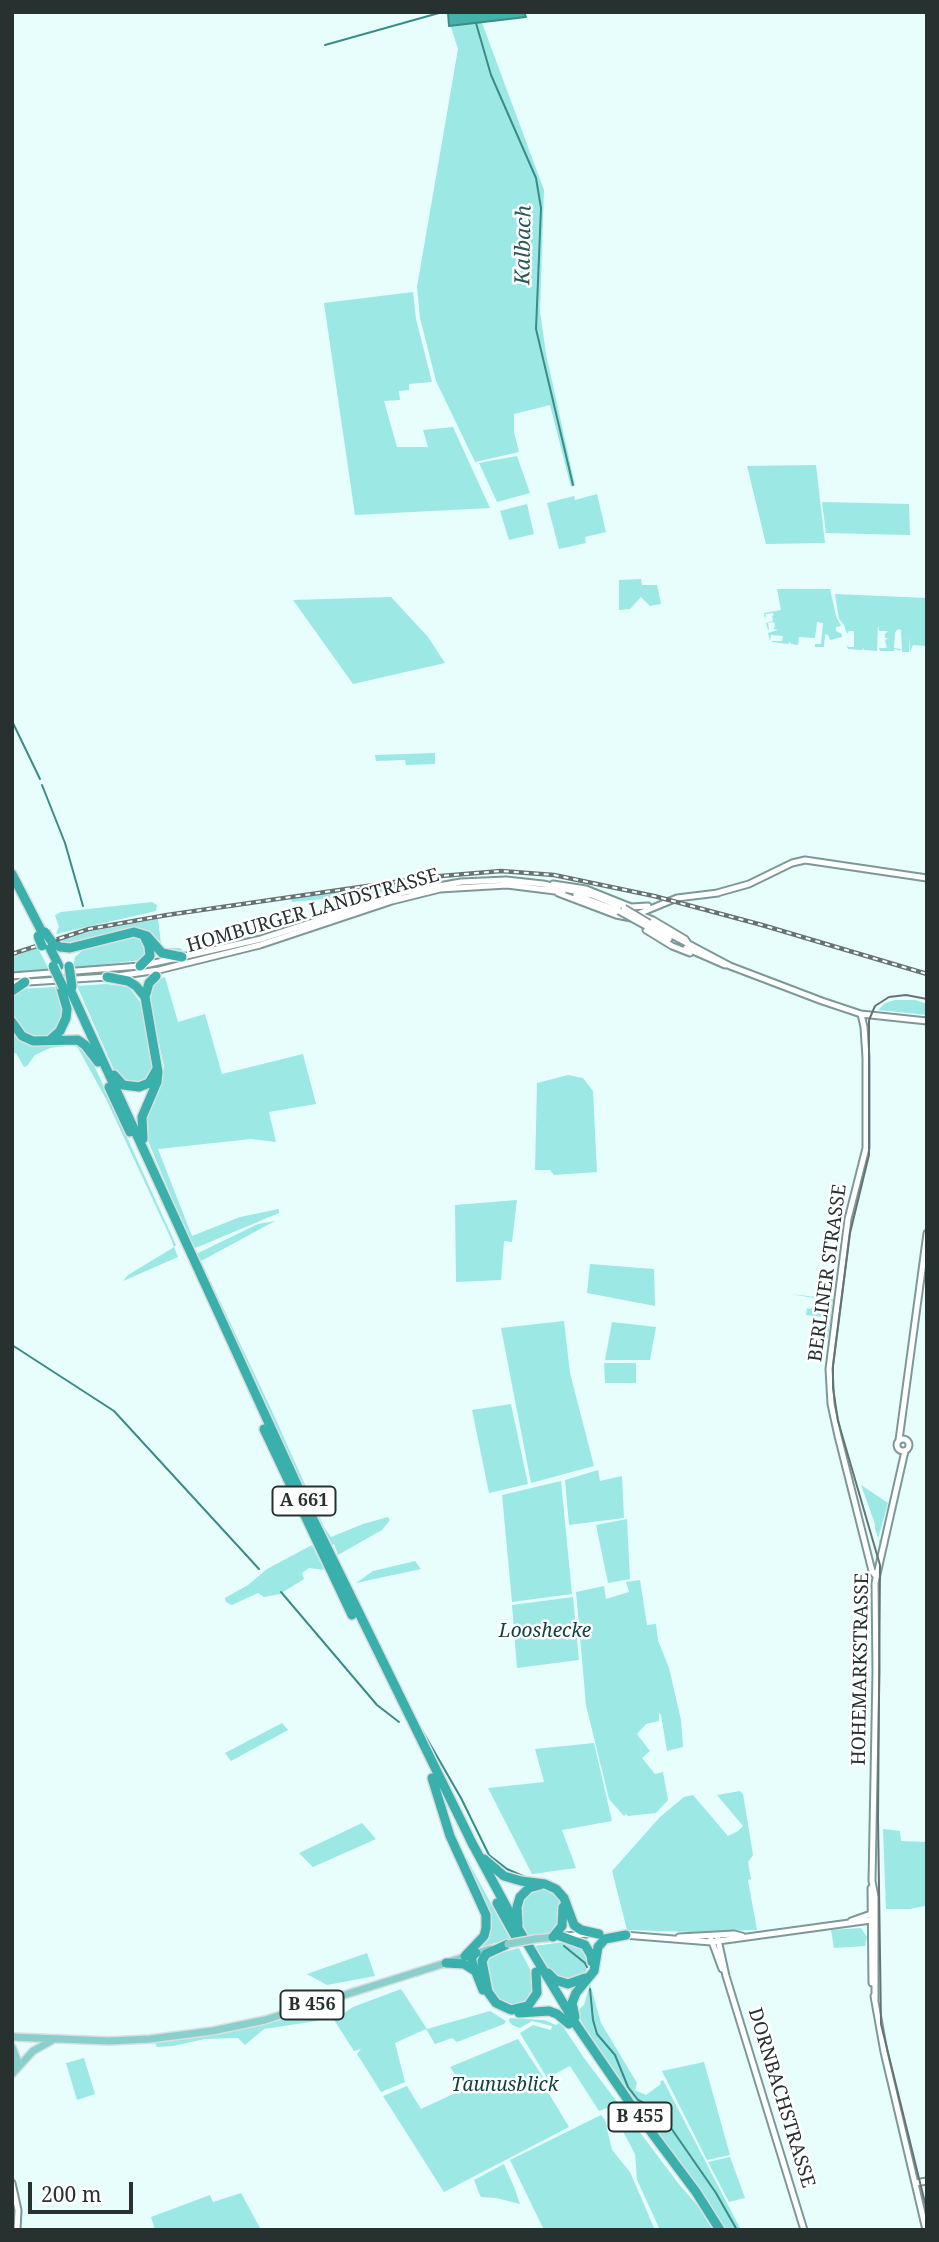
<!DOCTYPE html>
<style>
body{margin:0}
#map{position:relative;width:939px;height:2242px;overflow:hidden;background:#e7fefd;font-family:"Noto Serif",serif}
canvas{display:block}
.frame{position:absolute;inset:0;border:14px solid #263130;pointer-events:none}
.scale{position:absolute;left:28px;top:2182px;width:105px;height:32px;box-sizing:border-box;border:4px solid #263130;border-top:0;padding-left:9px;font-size:21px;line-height:24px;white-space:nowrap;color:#263130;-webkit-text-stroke:5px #fff;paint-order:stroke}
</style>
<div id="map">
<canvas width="939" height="2242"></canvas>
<div class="frame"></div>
<div class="scale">200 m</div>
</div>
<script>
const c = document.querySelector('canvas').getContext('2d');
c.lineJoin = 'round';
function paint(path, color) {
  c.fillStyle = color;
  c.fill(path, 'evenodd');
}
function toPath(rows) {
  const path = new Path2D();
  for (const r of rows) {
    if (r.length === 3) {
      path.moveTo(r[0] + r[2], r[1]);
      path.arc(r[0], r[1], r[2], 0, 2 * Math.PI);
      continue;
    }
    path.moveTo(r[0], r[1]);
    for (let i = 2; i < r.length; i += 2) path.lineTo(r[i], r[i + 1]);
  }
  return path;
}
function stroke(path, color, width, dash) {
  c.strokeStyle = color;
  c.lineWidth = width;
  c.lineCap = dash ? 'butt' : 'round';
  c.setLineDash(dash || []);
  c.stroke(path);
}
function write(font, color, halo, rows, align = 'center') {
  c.font = font + ' "Noto Serif",serif';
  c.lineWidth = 5;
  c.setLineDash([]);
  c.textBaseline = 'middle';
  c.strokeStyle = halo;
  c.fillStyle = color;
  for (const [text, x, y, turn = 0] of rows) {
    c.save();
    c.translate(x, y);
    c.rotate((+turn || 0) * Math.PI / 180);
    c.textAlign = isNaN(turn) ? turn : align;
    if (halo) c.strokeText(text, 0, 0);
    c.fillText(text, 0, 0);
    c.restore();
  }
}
const green = toPath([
 [446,12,478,12,544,190,540,311,546,354,575,485,571,487,550,405,514,414,514,432,519,452,475,462,436,381,420,318,417,287,458,49],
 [413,292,416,319,432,382,409,384,409,390,399,391,400,400,384,401,397,447,428,447,423,430,453,427,490,508,355,515,324,303],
 [517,456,530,493,497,502,479,463],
 [816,465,825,543,766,544,747,466],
 [597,494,606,532,585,537,586,543,559,549,547,503,574,496,575,500],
 [822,502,909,504,910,535,826,533],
 [527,504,534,534,509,540,500,511],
 [641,579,642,585,657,585,661,604,650,606,641,597,630,609,619,610,619,580],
 [777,589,830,589,836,616,841,626,836,627,836,631,842,634,842,637,830,640,828,635,825,634,824,647,815,647,815,644,821,644,823,623,817,622,815,638,799,637,798,645,791,644,790,642,788,644,772,642,772,641,782,641,783,636,771,635,770,641,768,633,778,630,774,629,775,624,773,622,768,623,769,629,768,630,766,623,773,621,772,616,774,615,773,613,766,614,765,620,764,613,781,610],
 [835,594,927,598,927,646,913,645,910,652,909,636,909,652,902,652,901,630,898,629,895,633,894,648,900,649,901,651,895,649,894,651,880,651,879,648,887,648,885,640,888,638,885,638,885,634,888,631,879,631,878,625,877,651,864,650,863,648,862,650,848,649,846,644,848,647,854,647,854,631,849,631,847,634,844,625,839,619],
 [391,597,428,637,445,663,353,684,293,600],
 [435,753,435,764,406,765,405,760,376,761,375,755],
 [433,879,435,881,408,884,374,894,292,902,291,898],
 [152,902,157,905,156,911,56,934,59,927,55,915,61,912],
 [158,919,161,944,166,948,180,948,183,951,164,951,146,932,69,944,56,942,92,931],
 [136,936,146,946,147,956,142,960,73,968,75,957,84,949],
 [38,948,50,972,12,974,12,957],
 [165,977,178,1022,205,1014,222,1074,303,1054,316,1104,269,1112,276,1142,251,1139,158,1149,192,1236,240,1217,279,1209,279,1213,193,1249,146,1136,146,1121,161,1083,164,1066,148,994,151,986,157,980],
 [106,984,129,987,140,1002,153,1067,147,1080,133,1085,119,1078,114,1070,77,986],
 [55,987,64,1010,64,1020,52,1035,44,1038,33,1038,24,1033,17,1026,13,1016,14,994,18,989],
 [895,1000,915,1000,927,1004,927,1015,878,1010,885,1003],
 [12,1028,18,1036,72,1040,88,1052,176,1245,174,1247,178,1257,123,1281,128,1275,171,1249,174,1247,172,1241,107,1101,78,1048,72,1045,50,1048,35,1055,27,1066,24,1067,16,1053,12,1055],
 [568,1075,583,1078,593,1091,597,1172,554,1175,550,1170,535,1170,537,1083],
 [517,1200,512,1242,504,1241,501,1280,456,1282,455,1205],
 [275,1221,201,1261,272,1411,324,1527,331,1537,363,1524,388,1517,390,1520,382,1530,338,1555,334,1544,330,1546,196,1254,258,1224],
 [590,1264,654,1269,655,1306,587,1293],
 [791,1294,833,1299,828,1338,826,1338,827,1331,822,1328,824,1317,806,1315,807,1308,813,1309,814,1298],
 [564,1321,570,1373,594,1466,531,1483,501,1328],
 [612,1322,656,1327,650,1360,605,1360],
 [604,1363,636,1363,636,1383,605,1383],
 [511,1404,528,1484,489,1493,472,1410],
 [598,1470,600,1481,622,1476,624,1518,569,1525,565,1480],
 [561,1481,572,1594,512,1602,502,1495],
 [861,1485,888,1503,878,1539,880,1540,880,1544,875,1529,875,1524],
 [627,1519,630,1579,608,1583,596,1525],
 [312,1545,324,1570,309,1568,302,1573,304,1579,280,1594,264,1597,258,1593,232,1605,226,1602,225,1598,248,1585,267,1569],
 [415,1561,421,1569,356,1583,373,1571],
 [640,1580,647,1625,656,1624,658,1640,669,1668,681,1720,683,1747,667,1751,661,1715,659,1713,659,1721,646,1724,637,1734,650,1751,642,1758,655,1774,663,1772,668,1800,656,1813,628,1816,626,1814,624,1816,609,1799,586,1705,576,1592,604,1586,606,1599,629,1592,626,1582],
 [573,1597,579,1660,517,1668,512,1605],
 [282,1723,288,1730,231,1761,225,1753],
 [594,1743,612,1821,562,1830,576,1868,532,1874,488,1788,544,1782,535,1749],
 [740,1791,743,1794,753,1855,748,1862,751,1879,748,1880,757,1930,690,1932,627,1930,612,1871,660,1817,684,1797,693,1795,728,1836,738,1831,743,1826,717,1795],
 [448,1819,460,1846,510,1939,481,1947,488,1936,488,1928],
 [362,1823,376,1839,313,1867,299,1853],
 [883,1829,900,1831,901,1841,927,1842,927,1904,925,1906,910,1909,886,1909],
 [533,1888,549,1888,560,1899,562,1923,553,1933,528,1936,521,1921,520,1901],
 [861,1928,867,1937,865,1946,834,1948,831,1930],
 [564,1942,583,1948,586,1953,589,1964,584,1975,563,1981,551,1972,534,1946],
 [519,1948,537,1983,528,2004,511,2007,493,1997,484,1970,486,1957],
 [367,1953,375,1976,327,1985,307,1974],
 [590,1984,601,2023,637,2083,635,2090,646,2095,661,2084,660,2082,663,2080,741,2230,723,2230,602,2057,576,2012,584,2005],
 [401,1989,427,2029,490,2011,506,2021,504,2024,457,2042,452,2038,435,2044,426,2029,395,2043,405,2082,381,2092,357,2054,361,2049,354,2051,334,2020,353,2007],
 [322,2006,324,2018,317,2021,264,2029,245,2045,238,2038,205,2039,173,2046,157,2047,155,2043,240,2030],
 [510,2018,544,2020,556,2025,560,2022,584,2058,678,2183,697,2205,713,2230,660,2230,637,2180,635,2154,612,2111,607,2108,599,2111,570,2066,547,2078,520,2033,533,2025,551,2030,552,2026,532,2021,520,2028,512,2025,509,2021],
 [518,2039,543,2077,540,2079,569,2127,444,2192,383,2096,407,2086,421,2109,464,2089,450,2067],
 [84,2058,95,2094,77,2100,66,2063],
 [704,2062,730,2155,707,2160,662,2071],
 [601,2115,605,2120,612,2150,630,2172,655,2230,544,2230,510,2160],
 [730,2157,745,2198,729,2202,708,2162],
 [504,2164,514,2187,520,2204,496,2198,481,2197,479,2193,474,2180],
 [241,2193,260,2228,155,2230,151,2217,210,2195,213,2202]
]);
const water = toPath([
 [448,12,524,12,526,17,449,26,448,12]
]);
const stream = toPath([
 [476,23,491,75,536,178,541,208,536,329,573,485],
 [325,45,439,13],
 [12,721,40,779],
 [42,785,65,843,83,906],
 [12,1345,114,1411,259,1569],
 [281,1592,377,1705,399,1722],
 [419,1725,461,1798,489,1855,507,1869,525,1877],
 [564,1946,585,1963,587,1967],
 [590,1989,593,2020,597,2034,615,2055,628,2087,638,2100,654,2108,671,2128,716,2193,737,2230]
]);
const secondary = toPath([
 [553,884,586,889,631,907,648,906],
 [558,893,616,915,631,918],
 [717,893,749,884,792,863,805,860,927,878],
 [576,895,619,911],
 [638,914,677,898,718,893],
 [638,914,653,920,685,939,689,945],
 [649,923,730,966,822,1001,861,1014,927,1021],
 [646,926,669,939],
 [646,930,672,946,690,953],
 [686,948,725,965],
 [12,976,140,966,182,957,261,939,405,892,461,882,506,880,543,884,592,895,624,908],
 [117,976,159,970,260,945,392,901,440,889,507,885,563,892],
 [12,983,107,977],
 [861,1014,864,1027,866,1058,866,1148,848,1219,829,1369,831,1404,838,1436,872,1571,875,1575],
 [903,1445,6],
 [899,1440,927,1233],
 [871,1888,872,1983],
 [851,1921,871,1914],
 [624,1935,711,1942,871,1920],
 [717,1935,726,1976,804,2230],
 [565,1936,587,1934],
 [679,1937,734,1934,742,1936],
 [711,1939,722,1969],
 [874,1996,884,2052,926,2230],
 [875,1999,875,1897,872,1881,876,1672,875,1583,905,1451],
 [12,2183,18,2210,17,2230],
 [915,2183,927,2181]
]);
const primary = toPath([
 [535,1939,556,1937],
 [12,2037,109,2041,150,2039,212,2031,265,2020,490,1949],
 [12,2047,17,2060,12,2070],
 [12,2074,33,2051,51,2041]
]);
const highway = toPath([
 [12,874,43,934],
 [52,942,60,947,70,948,134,932,147,936,162,953,182,957],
 [48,944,59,966],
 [140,966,150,956,149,946,145,938],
 [107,977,128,981,136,986,145,997],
 [69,987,310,1513,472,1843,519,1930,577,2026,634,2109,696,2192,720,2230],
 [12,991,25,982],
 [12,1022,22,1036,33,1041,78,1040,85,1045,98,1062],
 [51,1039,60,1031,66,1018,67,1009,61,988],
 [114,1075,123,1085,139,1087,149,1083,157,1069],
 [109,1087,130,1132],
 [143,1139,142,1117,157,1082,158,1072,145,997,149,983,156,976],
 [264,1429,352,1615],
 [432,1778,450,1836,486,1915,486,1928,484,1936,465,1956],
 [484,1859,504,1876,521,1881,545,1884,556,1889,564,1898,574,1925,581,1930,599,1934],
 [497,1903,517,1939],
 [518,1925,517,1907,520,1897,529,1888,540,1885],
 [560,1936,585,1945,591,1955,592,1962],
 [553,1937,562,1926,563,1907],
 [508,1944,486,1954,482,1961,488,1992,496,2003,511,2010,528,2006,537,1993,536,1972],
 [476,1953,472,1956,472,1962,483,1990],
 [446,1963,464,1964,475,1971],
 [548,1973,555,1980,568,1984,585,1978],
 [519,2013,549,2011,557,2014,569,2024],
 [575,2017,572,2003,576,1993,594,1971,598,1947,605,1939,626,1935]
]);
const tram = toPath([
 [927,999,906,995,889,997,875,1006,869,1020,869,1155,850,1233,833,1366,833,1388,838,1421,880,1565,878,1819,881,2024,927,2211]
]);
const rail = toPath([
 [12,954,89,929,167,915,429,877,501,871,554,875,654,896,762,925,927,974]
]);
const secondaryBridge = toPath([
 [624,908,649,923],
 [619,911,646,926]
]);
const primaryBridge = toPath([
 [508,1944,535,1939]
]);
const highwayBridge = toPath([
 [45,932,52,942],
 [38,936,42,946],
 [53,966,63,987],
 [69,966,72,987]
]);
const shields = [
 [304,1501,63],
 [312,2005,63],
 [640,2117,63]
];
const shieldNames = [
 ["A 661",304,1501],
 ["B 456",312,2005],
 ["B 455",640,2117]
];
const streetNames = [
 ["HOMBURGER LANDSTRASSE",313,911,-16],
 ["BERLINER STRASSE",828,1273,-82],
 ["HOHEMARKSTRASSE",861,1669,-89],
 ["DORNBACHSTRASSE",781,2098,73]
];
const parkNames = [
 ["Looshecke",545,1632],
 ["Taunusblick",505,2086]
];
const waterNames = [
 ["Kalbach",524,245,-89]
];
paint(green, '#9ce8e5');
paint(water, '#44b1ad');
stroke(water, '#3b8b88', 2);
stroke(stream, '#3b8b88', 2);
stroke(secondary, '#7d9997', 9);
stroke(primary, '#dcdede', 10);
stroke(highway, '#dcdede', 12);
stroke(secondary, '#fff', 5);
stroke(primary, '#89d0cd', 7);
stroke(highway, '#3ab0ac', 9);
stroke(tram, '#657473', 2);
stroke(rail, '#657473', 4.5);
stroke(rail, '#fff', 2, [5]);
stroke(secondaryBridge, '#7d9997', 9, []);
stroke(primaryBridge, '#dcdede', 10, []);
stroke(highwayBridge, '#dcdede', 12, []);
stroke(secondaryBridge, '#fff', 5);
stroke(primaryBridge, '#89d0cd', 7);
stroke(highwayBridge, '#3ab0ac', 9);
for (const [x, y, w] of shields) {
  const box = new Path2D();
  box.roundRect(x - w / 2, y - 14.5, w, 29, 5);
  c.fillStyle = '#fff';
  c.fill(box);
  stroke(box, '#263130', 2);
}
write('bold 18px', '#263130', null, shieldNames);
write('19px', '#263130', '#fff', streetNames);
write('italic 19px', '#104240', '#fff', parkNames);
write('italic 21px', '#2b5957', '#fff', waterNames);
</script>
